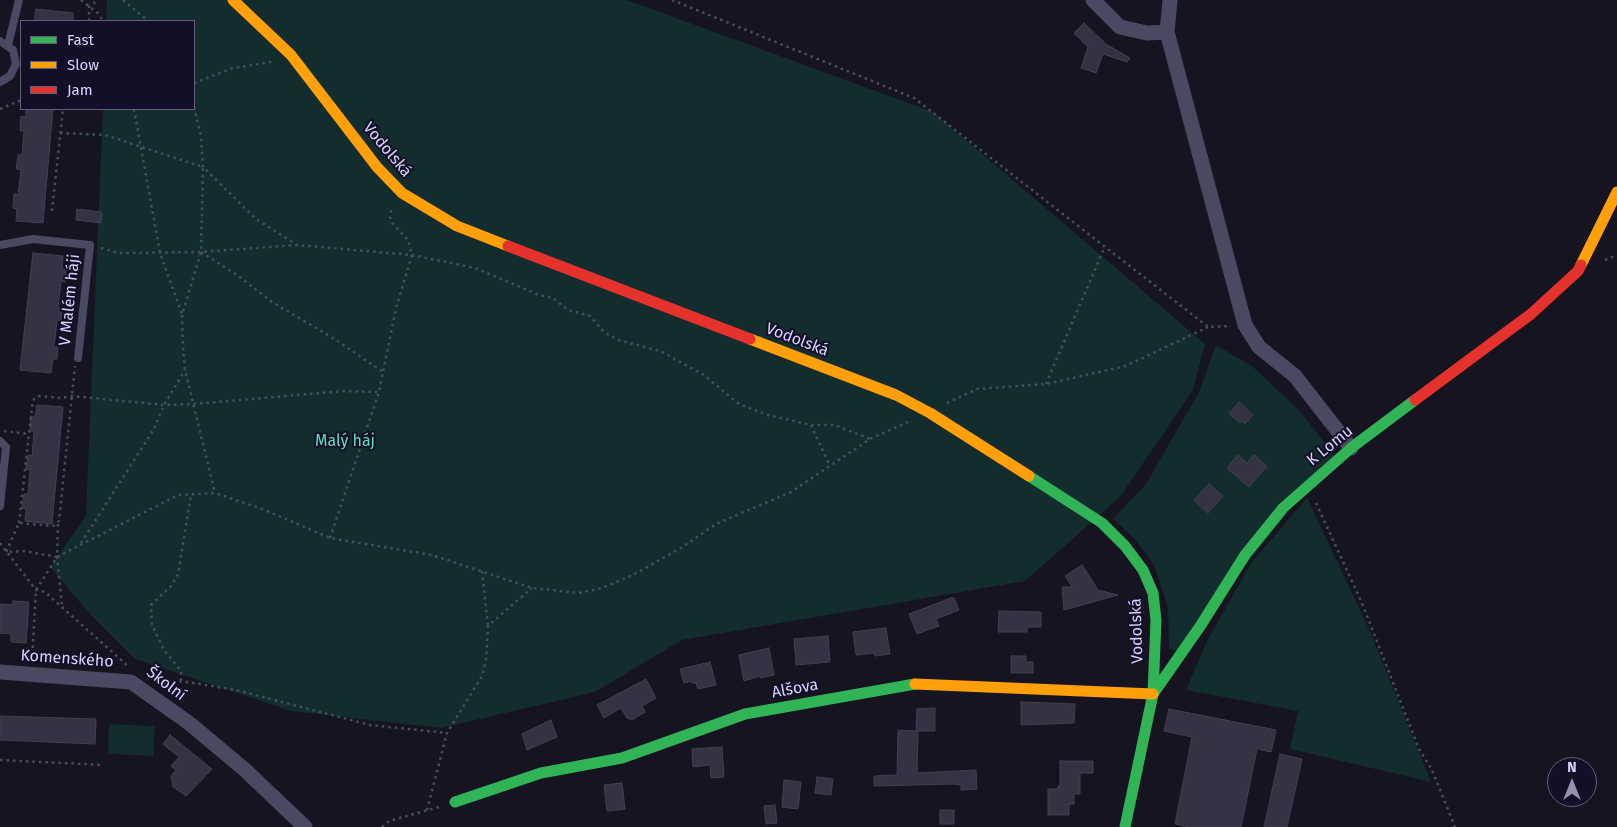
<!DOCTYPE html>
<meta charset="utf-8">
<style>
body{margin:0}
#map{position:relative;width:1617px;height:827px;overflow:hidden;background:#161421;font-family:"Fira Sans",sans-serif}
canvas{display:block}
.legend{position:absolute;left:20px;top:20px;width:175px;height:90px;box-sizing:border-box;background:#130f26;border:1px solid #625e7d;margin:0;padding:6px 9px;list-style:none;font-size:15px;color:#d9d4ff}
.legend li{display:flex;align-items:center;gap:10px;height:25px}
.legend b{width:25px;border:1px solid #625e7d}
.north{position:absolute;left:1547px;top:757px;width:50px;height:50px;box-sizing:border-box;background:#130f26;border:1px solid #625e7d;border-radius:50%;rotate:0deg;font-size:14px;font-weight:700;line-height:20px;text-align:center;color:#d9d4ff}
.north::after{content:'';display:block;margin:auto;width:18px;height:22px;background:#9591b1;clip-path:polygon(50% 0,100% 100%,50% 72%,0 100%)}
</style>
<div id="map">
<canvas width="1617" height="827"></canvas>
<ul class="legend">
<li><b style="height:6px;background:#30b455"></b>Fast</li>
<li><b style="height:6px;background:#ff9f0a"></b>Slow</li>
<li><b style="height:6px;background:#e5322d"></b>Jam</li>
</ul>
<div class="north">N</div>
</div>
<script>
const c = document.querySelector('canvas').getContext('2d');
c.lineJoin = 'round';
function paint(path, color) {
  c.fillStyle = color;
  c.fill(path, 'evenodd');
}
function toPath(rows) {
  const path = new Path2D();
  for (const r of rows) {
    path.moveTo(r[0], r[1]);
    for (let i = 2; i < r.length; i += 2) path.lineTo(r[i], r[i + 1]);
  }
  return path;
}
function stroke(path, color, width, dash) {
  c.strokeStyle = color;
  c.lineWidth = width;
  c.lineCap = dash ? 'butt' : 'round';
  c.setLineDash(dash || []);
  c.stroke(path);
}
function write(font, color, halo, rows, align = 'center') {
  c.font = font + ' "Fira Sans",sans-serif';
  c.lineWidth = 4;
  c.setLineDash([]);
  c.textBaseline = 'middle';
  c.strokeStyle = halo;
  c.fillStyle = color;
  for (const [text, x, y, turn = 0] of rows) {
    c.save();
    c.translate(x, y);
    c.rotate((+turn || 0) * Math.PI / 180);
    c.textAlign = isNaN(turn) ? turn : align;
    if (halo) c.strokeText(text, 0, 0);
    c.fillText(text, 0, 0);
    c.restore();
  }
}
const green = toPath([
 [107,0,627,0,933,112,1205,344,1193,390,1120,497,1025,581,682,640,595,692,441,728,291,711,135,659,91,615,50,567,86,516,103,109,194,109,194,21,106,21],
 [1216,345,1252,366,1300,411,1334,455,1177,651,1169,649,1168,607,1154,565,1135,539,1113,519,1146,484,1199,392],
 [1307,498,1369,629,1431,782,1290,749,1298,711,1186,690,1207,641,1251,563],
 [109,724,155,726,153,756,108,754]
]);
const building = toPath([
 [36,9,73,13,73,21,34,21,36,9],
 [1084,23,1106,44,1130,58,1127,62,1103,54,1096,73,1081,68,1088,47,1074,33,1084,23],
 [26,109,53,109,43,223,16,221,17,209,13,208,14,194,18,194,21,170,16,169,18,155,22,155,24,131,20,131,21,116,26,117,26,109],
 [77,209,102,212,101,223,76,220,77,209],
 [33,253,63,256,62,269,66,270,65,282,61,281,58,308,62,308,61,321,57,320,54,347,58,347,57,359,53,359,51,373,20,370,33,253],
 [1239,402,1253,415,1245,424,1242,421,1240,423,1229,414,1239,402],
 [37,405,63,407,52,524,25,521,26,509,22,508,24,494,28,494,30,470,26,469,28,455,32,456,34,431,30,431,31,416,35,417,37,405],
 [1238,455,1247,463,1254,455,1267,466,1249,487,1227,468,1238,455],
 [1209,484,1223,496,1208,513,1194,500,1209,484],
 [1082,565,1098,590,1118,595,1064,610,1062,587,1072,587,1065,576,1082,565],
 [951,598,954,598,959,610,936,619,939,626,917,634,909,614,951,598],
 [13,601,29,602,26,643,11,642,11,634,0,633,0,604,13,605,13,601],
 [999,611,1041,612,1041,627,1027,627,1027,632,998,632,999,611],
 [886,628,890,654,875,656,874,653,856,655,853,632,886,628],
 [828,636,830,662,796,665,794,639,828,636],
 [769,648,774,675,760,678,760,676,744,681,739,655,769,648],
 [1011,656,1026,656,1026,662,1033,662,1033,673,1011,673,1011,656],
 [710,662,716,685,698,689,696,683,692,683,692,681,684,683,680,669,710,662],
 [646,679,656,698,642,706,645,712,632,720,627,718,621,708,604,718,597,705,646,679],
 [1021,702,1075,704,1074,723,1021,725,1021,702],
 [935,708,935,731,918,731,917,773,976,770,977,789,961,790,961,785,953,784,874,786,874,776,897,775,898,730,916,731,917,709,935,708],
 [1169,709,1276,730,1271,752,1257,749,1241,827,1189,827,1175,824,1192,737,1164,731,1169,709],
 [0,716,96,719,95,744,0,740,0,716],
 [551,720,557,737,527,750,522,734,551,720],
 [170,735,212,769,186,796,173,787,171,776,176,770,171,766,179,757,163,744,170,735],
 [722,747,724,777,711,778,710,765,693,767,692,749,722,747],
 [1280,754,1302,759,1287,827,1264,827,1280,754],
 [1060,761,1093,761,1093,773,1080,773,1080,794,1074,794,1074,804,1069,804,1069,815,1048,815,1048,789,1058,789,1058,786,1060,786,1060,761],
 [817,777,833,779,831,795,815,793,817,777],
 [784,780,801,782,798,809,782,807,784,780],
 [622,783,625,809,607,811,604,785,622,783],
 [775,805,777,823,766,824,764,806,775,805],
 [940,810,954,810,954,824,940,824,940,810]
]);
const path = toPath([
 [81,0,99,14,103,21],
 [123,0,148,21],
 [672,0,914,98,1208,327,1231,326],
 [89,21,89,7,98,0],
 [194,83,233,68,271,62],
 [194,107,201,136,203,167,256,219,297,245,412,255,475,268,539,295,553,298,568,310,590,316,604,332,618,340,660,351,704,375,739,404,768,415,811,425,835,425,870,439],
 [0,109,21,100],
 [134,109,160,253,182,314],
 [60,133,105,135,203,167,201,252,182,315,183,347,185,370,215,493],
 [52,211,63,109],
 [101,248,119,253,201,252,297,245],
 [201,252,237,275,272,302,333,338,383,372],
 [1605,260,1617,255],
 [1046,384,1105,246],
 [947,403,977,389,1046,384,1126,366,1208,327],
 [811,425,830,466],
 [4,431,28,434],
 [1316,503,1362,603,1419,749,1432,770,1455,827],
 [19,523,32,407,34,399,39,396,61,398,72,396,164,405,194,404,344,391,379,392],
 [58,524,57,557,62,606],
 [330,538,379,392,396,308,412,255,408,240,393,224,390,217,392,207],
 [0,543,36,590,45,592,129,667],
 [81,543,154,429,164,405,185,370],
 [57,557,25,551,6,552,19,523,53,526,59,521,75,366],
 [482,571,488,626],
 [32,661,36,590,57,557,178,495,215,493,265,510,330,538,432,555,532,588,579,593,602,588,633,575,681,548,716,524,791,492,870,439,908,422],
 [181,681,181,671,164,650,152,625,151,605,172,585,178,574,191,495],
 [171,692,181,681,236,690,370,725,447,733],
 [0,760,103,765],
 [427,810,447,733,482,676,486,660,488,626,532,588],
 [382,827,389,821,439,807]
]);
const lane = toPath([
 [0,41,13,50,16,64,10,76,0,82],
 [8,45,19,0],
 [0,245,33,239,90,245,78,358],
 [0,441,6,447,0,506]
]);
const street = toPath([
 [1093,0,1120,27,1147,33,1167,32],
 [1170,0,1167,32,1245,325,1259,347,1295,376,1351,448],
 [0,672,131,682,189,723,244,769,305,827]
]);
const fast = toPath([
 [1029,476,1102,523,1125,546,1143,570,1153,593,1156,620,1153,694,1125,827],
 [1153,694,1201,625,1245,555,1283,508,1351,448,1415,400],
 [455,802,541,773,622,758,745,714,915,684]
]);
const slow = toPath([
 [233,0,291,55,377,167,402,193,457,226,508,246],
 [1581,265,1617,192],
 [750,339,896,395,930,413,1029,476],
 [915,684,1153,694]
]);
const jam = toPath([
 [508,246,750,339],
 [1415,400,1531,314,1578,271,1581,265]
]);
const streetNames = [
 ["Vodolská",387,150,50],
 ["V Malém háji",70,300,-84],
 ["Vodolská",797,340,21],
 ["K Lomu",1330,446,-39],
 ["Vodolská",1137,631,-92],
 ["Komenského",67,659,4],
 ["Školní",166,684,37],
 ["Alšova",795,689,-10]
];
const parkNames = [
 ["Malý háj",345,442]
];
paint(green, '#132c2d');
paint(building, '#343243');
stroke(building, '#433f54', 1);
stroke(path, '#44505f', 2.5, [2.5, 4]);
stroke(lane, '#4a4962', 8);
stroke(street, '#4a4962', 15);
stroke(fast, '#30b455', 11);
stroke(slow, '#ff9f0a', 11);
stroke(jam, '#e5322d', 11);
write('16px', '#d9d4ff', '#130f26', streetNames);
write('16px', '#5fe0c0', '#130f26', parkNames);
</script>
